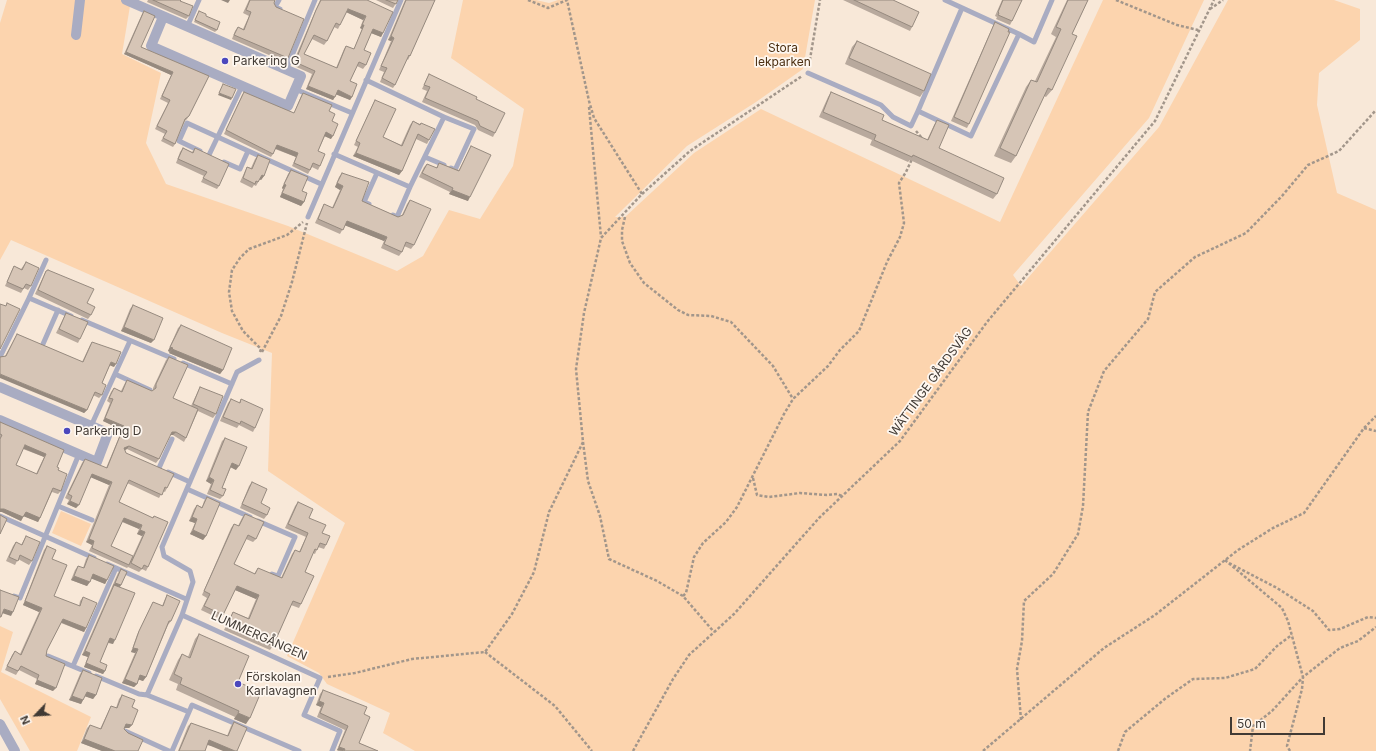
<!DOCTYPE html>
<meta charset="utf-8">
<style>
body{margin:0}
#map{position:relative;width:1376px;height:751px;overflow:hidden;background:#f8e8d8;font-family:Inter,sans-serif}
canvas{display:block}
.north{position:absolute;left:16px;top:695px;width:40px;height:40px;-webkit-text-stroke:3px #fef7f0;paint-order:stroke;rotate:245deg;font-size:11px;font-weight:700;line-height:16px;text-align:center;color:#413a34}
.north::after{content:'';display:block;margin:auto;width:14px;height:18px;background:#413a34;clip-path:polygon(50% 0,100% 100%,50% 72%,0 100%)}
.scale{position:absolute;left:1230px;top:717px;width:95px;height:18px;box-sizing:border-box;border:2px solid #413a34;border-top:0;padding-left:5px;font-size:12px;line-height:14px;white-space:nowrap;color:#413a34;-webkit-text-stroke:3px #fef7f0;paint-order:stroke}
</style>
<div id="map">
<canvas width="1376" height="751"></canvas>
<div class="north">N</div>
<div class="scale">50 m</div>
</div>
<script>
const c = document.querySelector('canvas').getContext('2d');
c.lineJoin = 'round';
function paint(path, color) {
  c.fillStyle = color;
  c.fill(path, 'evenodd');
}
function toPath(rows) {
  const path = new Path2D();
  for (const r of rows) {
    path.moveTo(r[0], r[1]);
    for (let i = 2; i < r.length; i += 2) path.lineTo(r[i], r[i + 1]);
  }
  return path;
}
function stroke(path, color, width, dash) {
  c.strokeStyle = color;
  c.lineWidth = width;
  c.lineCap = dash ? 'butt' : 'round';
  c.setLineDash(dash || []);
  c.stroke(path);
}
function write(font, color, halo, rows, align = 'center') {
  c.font = font + ' Inter,sans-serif';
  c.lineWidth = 3.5;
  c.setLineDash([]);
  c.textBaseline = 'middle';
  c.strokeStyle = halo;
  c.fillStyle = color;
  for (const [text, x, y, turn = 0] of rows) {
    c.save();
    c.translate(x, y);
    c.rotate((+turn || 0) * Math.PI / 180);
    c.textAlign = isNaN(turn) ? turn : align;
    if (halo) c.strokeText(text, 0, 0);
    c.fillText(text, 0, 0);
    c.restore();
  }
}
const green = toPath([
 [7,0,131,0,122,54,161,73,146,143,166,184,288,226,397,271,423,256,449,210,480,219,513,166,524,109,451,58,463,0,536,0,549,3,558,0,815,0,803,69,756,102,687,146,615,217,625,217,694,153,761,109,1000,222,1103,0,1204,0,1149,118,1013,275,1021,286,1159,127,1228,0,1334,0,1360,9,1360,40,1319,73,1317,105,1337,193,1376,210,1376,751,415,751,383,733,390,713,327,684,319,673,287,656,345,523,268,471,272,353,222,333,11,240,0,260,0,23],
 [61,511,91,524,81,546,52,533],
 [0,626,13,632,1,672,91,717,77,751,30,751,0,699]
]);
const path = toPath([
 [528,0,548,8,567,0,589,101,594,118,642,194],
 [1116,0,1177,25,1198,30],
 [1210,9,1223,0],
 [809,65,820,0],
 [589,107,601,237],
 [916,131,921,137,920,140],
 [625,217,622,230,622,241,630,263,644,283,678,310,688,315,711,316,731,322,773,366,793,399],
 [260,352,261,349,243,331,232,311,229,292,232,270,240,258,249,249,287,235,303,222],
 [262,352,281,316,292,282,307,223],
 [1364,428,1376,431],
 [583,442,588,481,600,516,609,559,657,581,683,596,714,632],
 [753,478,757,495,769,497,800,493,827,495,837,494,842,496],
 [1225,560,1282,608,1288,621,1303,677,1272,711,1253,726,1250,751],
 [1229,563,1277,588,1313,611,1329,630,1340,629,1368,617,1376,618],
 [683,596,686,593,694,557,703,543,726,522,737,507,784,414,793,399,828,366,840,350,859,331,887,262,900,237,904,223,899,183,906,172,912,159],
 [485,652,555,706,592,751],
 [328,677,355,673,412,659,485,652,512,614,534,572,549,512,583,442,576,369,584,313,601,238,642,194,690,151,802,76],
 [1021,720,1017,669,1022,641,1024,601,1053,574,1078,534,1083,506,1088,412,1104,371,1148,319,1155,292,1195,257,1246,233,1282,196,1308,165,1339,151,1376,110],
 [633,751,673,679,689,655,734,614,819,518,900,441,987,322,1155,121,1214,0],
 [983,751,1104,648,1155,615,1238,550,1273,528,1304,513,1364,428,1376,416],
 [1118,751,1125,732,1166,698,1193,679,1225,678,1255,669,1278,645,1292,635],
 [1290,751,1287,746,1302,689,1303,677,1340,648,1358,641,1376,627]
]);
const service = toPath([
 [279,0,275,7,280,9],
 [187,27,199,0],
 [1019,34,1034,42,1052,0],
 [286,70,315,0],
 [808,73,881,105,893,117,911,126,918,111,971,136,1019,34,945,0],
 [295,89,352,113],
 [918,111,962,8],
 [444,117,474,129,455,170,451,168],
 [200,151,179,141,187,123,321,184],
 [334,154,410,187,444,117,366,80],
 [209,155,242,86],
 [425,157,444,165],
 [224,162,240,169,248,151],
 [369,204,364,202,377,173],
 [393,215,397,217,410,187],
 [308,217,401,0],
 [29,298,46,260],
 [82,320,174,359],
 [43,344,58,310],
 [0,357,29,298,71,316],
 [183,363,232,384],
 [115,374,150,390],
 [91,426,130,341],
 [159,468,172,439],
 [168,472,190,482],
 [187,489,250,517],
 [58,506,92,520],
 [0,516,94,558],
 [258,521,295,537,278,576,272,574],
 [107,564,186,599],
 [14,596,20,598,79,454],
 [182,615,193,582,190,571,164,556,162,547,237,372,259,360],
 [48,656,89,673],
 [73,666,116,568],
 [96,676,139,694,147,695],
 [189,712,192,705,299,751],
 [125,731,169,751],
 [172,751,189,712,147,695,182,615,320,678,304,715,340,731,332,751]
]);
const minor = toPath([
 [126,0,301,76,288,106,151,46,163,17],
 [76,35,80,0],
 [0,387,108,433,97,462,0,420],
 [0,724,15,751]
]);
const wall = toPath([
 [148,0,181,0,180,1,189,16,186,19,147,2],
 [249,0,275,0,274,3,288,58,285,62,232,39,235,31,238,27,243,29,249,16,243,13],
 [320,0,367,0,383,33,381,37,371,33,364,50,366,65,363,69,357,66,350,81,352,97,350,100,336,94,333,100,306,89,312,74,292,65,314,14],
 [346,12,363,20,360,28,362,29,354,49,346,46,344,49,336,68,304,54,312,39,324,45,327,41,334,27,338,29,340,25],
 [376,0,398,0,393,8],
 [405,0,435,0,410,56,408,60,407,59,395,85,393,88,380,82,384,72,379,70,391,41,388,40],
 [843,0,893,0,912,27,910,31],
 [1002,0,1022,0,1012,21,1010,25,996,19,997,17,995,16],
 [1067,0,1088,0,1072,34,1052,90,1046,97,1044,96,1016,156,1011,163,994,156,1026,87,1031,80,1035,81,1056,37,1051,34],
 [144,11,141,47,209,76,189,116,187,119,185,121,175,144,173,147,161,141,165,134,155,129,168,103,160,99,171,75,124,54,142,14],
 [199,11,206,16,217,30,215,32,194,22],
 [995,22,1008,32,969,124,967,128,951,121,993,26],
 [857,41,924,91,920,97,845,64,852,47],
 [429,74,476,99,495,133,493,137,478,130,475,125,422,102,427,91,422,89,427,78],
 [244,92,294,113,301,96,303,93,329,111,332,121,331,139,325,136,318,151,320,166,318,170,312,167,308,174,292,166,296,157,275,149,273,154,271,157,224,134,242,95],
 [831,92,882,120,927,140,934,125,937,120,939,148,997,194,993,199,910,160,908,162,870,145,872,140,819,117,828,97],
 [375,100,383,137,401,145,410,125,413,121,420,124,421,123,429,140,427,144,416,139,402,171,399,175,353,156,358,147,354,145,373,104],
 [471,146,468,201,449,194,450,192,419,177,424,167,427,164,436,168,439,163,459,170],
 [183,148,192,152,195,148,219,186,217,189,201,182,204,176,176,163,180,152],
 [258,155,264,176,261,180,260,179,256,186,254,185,252,188,240,182,245,171,247,167,251,168,255,159],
 [291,170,302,191,304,202,301,206,280,197,283,189,282,188,288,174],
 [342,173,362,201,398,217,402,215,407,204,410,200,414,245,411,249,404,246,402,252,399,256,381,248,384,241,345,225,340,234,315,223,322,208,324,204,332,208,340,190,335,187,339,177],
 [26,262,31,286,28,290,24,288,21,293,5,286,12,270,14,266,21,269],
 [46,271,87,303,91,315,88,319,35,294,44,275],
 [133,305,151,343,121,331,130,309],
 [66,313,80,339,78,343,56,333],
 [181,325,223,370,220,374,169,353,170,352,168,351,178,328],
 [17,334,82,362,90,345,92,342,114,367,110,365,102,383,102,395,99,398,93,395,87,410,84,413,0,357,5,356],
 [169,357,173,398,191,406,198,391,200,387,216,414,213,418,198,411,186,438,184,442,173,435,170,435,159,459,156,463,127,449,125,450,126,453,167,488,165,492,163,491,159,498,127,483,119,502,152,518,154,516,148,567,146,571,142,569,139,572,128,567,129,566,127,568,89,551,92,545,86,542,109,485,91,477,76,508,67,504,69,500,65,498,82,463,85,459,106,468,122,430,103,421,110,403,107,401,111,392,114,388,121,391,125,383,127,380,152,391,153,390,153,388,166,360],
 [122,522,139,529,137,534,142,536,131,560,111,546],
 [231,399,239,403,241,399,255,428,253,432,239,425,237,428,220,421,228,403],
 [0,422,64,450,57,467,61,491,58,494,52,492,40,518,38,522,24,516,21,521,2,512,0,512],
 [23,449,44,457,36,474,16,465],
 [225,438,236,470,231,467,222,488,223,496,220,499,207,494,211,484,206,481,222,441],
 [252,482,261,503,267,515,264,519,240,508,249,486],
 [207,497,206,536,203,540,190,534,195,523,189,521,194,509,197,505,202,507,204,501],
 [298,502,309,518,322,533,326,545,324,549,318,547,315,554,313,553,305,572,301,604,299,608,291,605,273,646,270,650,224,630,233,612,248,618,256,599,235,590,223,615,220,619,201,610,207,598,202,595,231,528,234,524,238,526,242,518,245,514,256,539,253,542,246,539,234,564,254,574,258,568,281,578,292,554,295,550,299,552,306,537,285,528,295,506],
 [26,536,32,561,29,565,18,559,15,565,6,561,13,546,16,542,21,545],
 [47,546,52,559,54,596,79,606,80,601,83,597,86,628,84,632,61,623,47,650,46,656,53,691,35,684,37,679,19,670,16,675,5,670,12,655,15,651,20,654,39,612,23,605,44,550],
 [89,555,107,580,105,584,91,578,87,586,71,580,75,570,78,566,83,568,86,559],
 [121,569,121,585,120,587,113,644,108,643,100,662,105,671,103,674,84,667,88,657,82,655,118,573],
 [167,595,171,621,168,625,146,677,143,681,138,679,137,684,134,687,122,683,135,653,131,652,137,635,151,606,153,602,162,606,165,599],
 [199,634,238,682,246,724,234,719,235,717,176,690,178,684,169,680,178,660,182,654,188,657,195,639],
 [83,670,96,695,93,699,85,696,81,704,69,700,80,674],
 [323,690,364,714,359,743,378,751,338,751,337,750,345,730,317,717,321,707,316,705,320,694],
 [122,695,132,707,132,725,129,728,125,728,124,729,138,751,102,751,81,743,87,728,90,725,100,729,109,710,111,706,116,708,119,699],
 [234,722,237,751,207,745,205,751,178,751,188,726,191,723,227,736,231,726]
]);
const shadedWall = toPath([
 [221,0,230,0,228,3],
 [348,9,366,16,363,20,346,12],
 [362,25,364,25,362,29,360,28],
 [373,29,383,33,381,37,371,33],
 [391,36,394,38,391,41,388,40],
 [126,52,173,72,171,75,124,54],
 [308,86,335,97,333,100,306,89],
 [338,90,352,97,350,100,335,94],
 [219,93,232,98,231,100,218,95],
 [326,132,333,136,331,139,324,136],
 [277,145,298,153,296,157,274,148],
 [356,153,402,171,399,175,353,156],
 [262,175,264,176,261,180,259,179],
 [337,183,343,186,340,190,335,187],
 [284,184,286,185,283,189,282,188],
 [452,190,470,197,468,201,449,194],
 [282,193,304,202,301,206,280,197],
 [347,221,387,237,384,241,344,225],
 [124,327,154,340,151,343,121,331],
 [170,347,173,348,170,352,168,351],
 [172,349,223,370,220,374,169,353],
 [111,362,116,364,114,367,109,365],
 [0,374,87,410,84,413,0,378],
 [105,418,124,426,122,430,103,421],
 [172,432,176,432,173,435,169,435],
 [25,445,46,454,44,457,22,448],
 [129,446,127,449,121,452,124,448],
 [232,463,239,466,236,470,230,467],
 [92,474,112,482,109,485,90,477],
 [209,477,214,480,211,484,206,481],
 [70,501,79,505,76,508,67,504],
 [0,509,4,509,23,517,21,521,2,512,0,512],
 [26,512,40,518,38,522,23,516],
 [192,517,197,519,195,523,189,521],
 [124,518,142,525,139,529,121,521],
 [140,530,145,532,142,536,137,534],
 [193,530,206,536,203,540,190,534],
 [89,539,94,541,92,545,86,542],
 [93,574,107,580,105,584,90,578],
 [74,576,90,582,87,586,71,580],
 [115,583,121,585,118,589,114,585,112,587],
 [237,586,259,595,256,599,235,590],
 [25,601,42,608,39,612,23,605],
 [4,609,13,612,11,616,2,613],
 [63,619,86,628,84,632,60,622],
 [110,638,115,640,113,644,107,642],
 [133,648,138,649,135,653,131,652],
 [85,651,90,653,88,657,82,655],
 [86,663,105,671,103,674,84,667],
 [140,675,146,677,143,681,137,679],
 [125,679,137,684,134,687,122,683],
 [37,680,56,688,53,691,35,684],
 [87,692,96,695,93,699,84,696],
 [72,696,83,700,81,704,69,700],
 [319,701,324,703,321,707,316,705],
 [238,713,250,718,246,724,234,719],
 [126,724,132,725,129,728,123,728],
 [84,739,115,751,102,751,81,743],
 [209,740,235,751,223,751,206,744],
 [339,747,345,749,343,751,337,750]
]);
const building = toPath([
 [153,0,181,0,180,1,193,6,189,16,153,0],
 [250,0,275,0,274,3,276,7,304,19,288,58,234,35,238,27,244,30,251,12,246,10,250,0],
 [321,0,367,0,393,12,383,33,373,29,364,50,371,53,366,65,359,62,350,81,357,84,352,97,338,90,335,97,308,86,315,71,295,62,316,10,321,0],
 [348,9,366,16,362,25,364,25,354,49,346,46,337,68,304,54,314,35,327,41,336,23,340,25,348,9],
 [386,0,398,0,396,4,386,0],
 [406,0,435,0,410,56,409,55,395,85,382,78,387,68,381,66,394,38,391,36,406,0],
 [854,0,893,0,919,12,912,27,854,0],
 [1003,0,1022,0,1012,21,998,15,999,13,998,12,1003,0],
 [1068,0,1088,0,1072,34,1077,36,1052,90,1048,88,1016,156,1000,148,1031,80,1037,82,1061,29,1056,27,1068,0],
 [144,11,155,16,141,47,209,76,189,116,185,119,175,144,163,138,167,131,157,126,170,100,162,96,173,72,126,52,144,11],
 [199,11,206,14,206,16,220,22,217,30,195,20,199,11],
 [995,22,1009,29,1008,32,1010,32,969,124,954,117,995,22],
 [857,41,931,74,924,91,849,58,857,41],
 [429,74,477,97,476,99,505,113,495,133,480,126,478,121,425,98,430,87,424,85,429,74],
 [223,84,236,89,232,98,219,93,223,84],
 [244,92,294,113,303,93,332,105,329,111,335,114,332,121,338,124,333,136,326,132,318,151,325,154,320,166,313,163,310,170,294,163,298,153,277,145,273,154,226,130,244,92],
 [831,92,884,115,882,120,928,140,937,120,949,125,939,148,1004,178,997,194,913,155,912,157,874,140,876,135,823,112,831,92],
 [375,100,396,109,383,137,402,146,413,121,420,125,421,123,435,129,429,140,418,134,402,171,356,153,360,143,356,141,375,100],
 [471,146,491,155,470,197,452,190,453,188,422,173,427,164,437,168,439,163,459,171,471,146],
 [183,148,193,153,195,148,229,164,219,186,203,178,207,172,178,159,183,148],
 [258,155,270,160,264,176,262,175,258,182,256,181,255,184,243,178,247,167,252,169,258,155],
 [291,170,308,177,302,191,307,193,304,202,282,193,286,185,284,184,291,170],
 [342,173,369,182,362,201,398,217,403,215,410,200,431,209,414,245,406,242,402,252,384,244,387,237,347,221,343,230,318,219,324,204,333,208,343,186,337,183,342,173],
 [26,262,39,268,31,286,26,284,23,289,7,282,14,266,22,270,26,262],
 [48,270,94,289,87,303,95,307,91,315,38,290,46,271,48,270],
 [7,303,20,309,0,349,0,304,6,306,7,303],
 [133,305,163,318,154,340,124,327,133,305],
 [66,313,88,322,80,339,59,329,66,313],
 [181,325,232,348,223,370,172,349,173,348,170,347,181,325],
 [17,334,83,362,92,342,121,352,116,364,111,362,102,383,106,385,102,395,95,392,87,410,0,374,0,357,6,356,17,334],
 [169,357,188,365,173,398,198,409,186,438,176,432,172,432,159,459,129,446,124,448,126,453,174,474,167,488,165,487,162,495,129,480,119,502,153,518,154,516,168,522,148,567,144,565,142,569,131,563,145,532,140,530,142,525,124,518,111,546,133,556,129,565,92,548,94,541,89,539,112,482,92,474,79,505,70,501,72,496,68,494,85,459,107,468,124,426,105,418,113,399,109,398,114,388,122,392,127,380,152,391,156,388,156,384,169,357],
 [200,387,223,396,216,414,193,404,200,387],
 [231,399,240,403,241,399,263,409,255,428,241,421,240,424,223,417,231,399],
 [0,422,64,450,57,467,59,468,58,470,67,474,61,491,53,488,40,518,26,512,23,517,4,509,0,509,0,511,0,439,2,435,0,434,0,422],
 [25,445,46,454,37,474,16,465,25,445],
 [225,438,247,447,239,466,232,463,222,488,226,489,223,496,210,490,214,480,209,477,225,438],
 [252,482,267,489,261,503,270,508,267,515,242,504,252,482],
 [207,497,220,503,206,536,193,530,197,519,192,517,197,505,202,508,207,497],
 [298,502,313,509,309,518,326,525,322,533,330,536,326,545,320,543,317,550,315,549,305,572,314,576,301,604,293,601,273,646,227,626,233,612,249,619,259,595,237,586,223,615,204,606,210,594,204,591,234,524,239,526,245,514,264,522,256,539,248,535,234,564,255,574,258,568,282,578,295,550,300,552,308,533,288,524,298,502],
 [0,515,7,519,0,534,0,515],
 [26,536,40,542,32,561,20,555,18,561,9,557,16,542,22,545,26,536],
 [47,546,56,550,52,559,67,565,54,596,80,606,83,597,97,603,86,628,63,619,47,650,46,656,65,664,56,688,37,680,39,675,21,666,18,671,7,666,15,651,21,655,42,608,25,601,47,546],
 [89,555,114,566,107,580,93,574,90,582,74,576,78,566,84,568,89,555],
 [121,569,127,572,121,585,115,583,121,569],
 [114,585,135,593,115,640,110,638,100,662,107,665,105,671,86,663,90,653,85,651,114,585],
 [0,590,19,597,13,612,4,609,1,617,0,617,0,590],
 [167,595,180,601,171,621,169,621,146,677,140,675,137,684,125,679,138,649,133,648,139,631,153,602,163,606,167,595],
 [199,634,249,656,238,682,261,692,250,718,238,713,239,711,180,684,182,678,174,674,182,654,190,658,199,634],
 [83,670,102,678,96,695,87,692,83,700,72,696,83,670],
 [323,690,367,707,364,714,370,717,359,743,378,751,344,751,345,749,339,747,348,726,320,713,324,703,319,701,323,690],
 [122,695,135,700,132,707,138,710,132,725,126,724,124,729,128,733,143,740,138,751,115,751,84,739,90,725,101,729,111,706,117,708,122,695],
 [234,722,247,728,237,751,235,751,209,740,205,751,179,751,191,723,228,736,234,722]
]);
const markers = [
 [225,61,4,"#4b47bd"],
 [67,431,4,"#4b47bd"],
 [238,684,4,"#4b47bd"]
];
const parkNames = [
 ["Stora",783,48],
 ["lekparken",783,62]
];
const poiNames = [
 ["Parkering G",233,61],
 ["Parkering D",75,431],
 ["Förskolan",246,677],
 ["Karlavagnen",246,691]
];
const streetNames = [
 ["WÄTTINGE GÅRDSVÄG",931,382,-54],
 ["LUMMERGÅNGEN",259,636,24]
];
paint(green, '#fcd4ae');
stroke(path, '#a2968b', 2.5, [3, 2]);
stroke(service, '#a9acc2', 5);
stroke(minor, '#a9acc2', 10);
paint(wall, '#b8a99d');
paint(shadedWall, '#968a7f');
paint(building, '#d6c5b6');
stroke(building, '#968a7f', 1);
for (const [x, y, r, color] of markers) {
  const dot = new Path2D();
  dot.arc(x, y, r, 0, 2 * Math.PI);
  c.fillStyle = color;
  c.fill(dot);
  stroke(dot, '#fef7f0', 1.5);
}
write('12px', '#4b2f11', '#fef7f0', parkNames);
write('12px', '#413a34', '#fef7f0', poiNames, 'left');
write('12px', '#413a34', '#fef7f0', streetNames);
</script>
